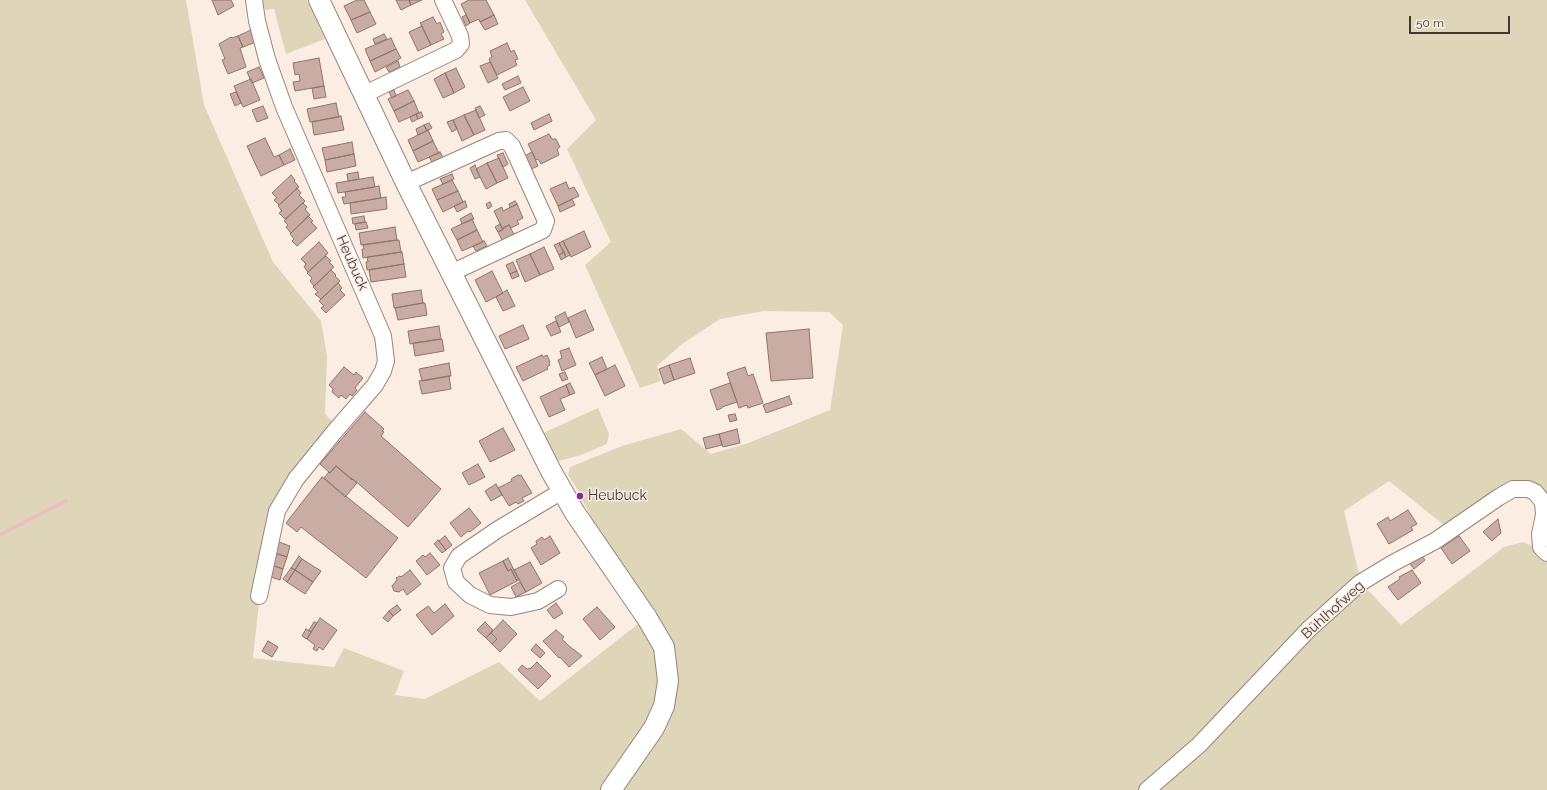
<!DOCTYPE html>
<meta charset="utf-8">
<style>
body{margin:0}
#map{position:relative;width:1547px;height:790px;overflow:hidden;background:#fcede3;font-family:Raleway,sans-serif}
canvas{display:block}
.scale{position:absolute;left:1409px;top:16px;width:101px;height:18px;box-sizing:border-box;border:2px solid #413730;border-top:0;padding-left:5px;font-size:12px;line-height:14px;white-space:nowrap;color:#413730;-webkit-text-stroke:3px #fcede3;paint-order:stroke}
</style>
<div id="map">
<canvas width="1547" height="790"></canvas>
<div class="scale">50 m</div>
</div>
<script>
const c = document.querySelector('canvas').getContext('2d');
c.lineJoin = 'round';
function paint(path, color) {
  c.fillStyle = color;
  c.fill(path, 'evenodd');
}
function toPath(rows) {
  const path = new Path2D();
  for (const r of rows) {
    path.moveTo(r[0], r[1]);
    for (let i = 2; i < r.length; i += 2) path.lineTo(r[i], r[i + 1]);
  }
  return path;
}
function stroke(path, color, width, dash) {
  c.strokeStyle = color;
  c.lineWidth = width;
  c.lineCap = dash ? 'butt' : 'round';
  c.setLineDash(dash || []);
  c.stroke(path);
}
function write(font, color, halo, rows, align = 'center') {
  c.font = font + ' Raleway,sans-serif';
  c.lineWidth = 3;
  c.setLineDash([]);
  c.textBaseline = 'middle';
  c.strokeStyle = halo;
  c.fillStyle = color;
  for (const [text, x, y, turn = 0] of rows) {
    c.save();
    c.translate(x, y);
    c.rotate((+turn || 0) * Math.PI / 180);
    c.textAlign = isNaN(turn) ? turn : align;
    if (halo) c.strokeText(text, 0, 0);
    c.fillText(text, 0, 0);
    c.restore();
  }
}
const green = toPath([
 [0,0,186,0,204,105,273,262,321,321,327,356,325,414,334,423,277,511,260,593,253,658,334,667,344,648,404,671,395,695,425,699,499,662,540,701,638,624,654,613,607,549,576,487,568,475,570,467,622,446,681,429,711,454,748,443,830,410,843,325,829,312,764,311,720,319,682,344,657,366,661,381,640,388,585,265,611,242,567,149,596,120,525,0,1547,0,1547,790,0,790],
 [1389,481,1449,529,1517,493,1537,499,1537,548,1523,542,1504,547,1401,625,1364,586,1358,570,1344,511],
 [263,0,307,0,325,39,286,54,274,9,265,10],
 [598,408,609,434,607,444,581,455,559,461,548,446,541,434]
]);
const stream = toPath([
 [0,535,66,501]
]);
const building = toPath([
 [212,0,231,0,234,6,218,15,212,0],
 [357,0,364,0,370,12,351,20,344,6,357,0],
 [396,0,409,0,411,5,401,10,396,0],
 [409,0,422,0,411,5,409,0],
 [469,0,486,0,494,15,480,22,479,19,470,23,461,4,469,0],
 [370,12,376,24,357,33,351,20,370,12],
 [466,15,470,23,466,26,462,17,466,15],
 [494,15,498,24,485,30,480,22,494,15],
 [433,17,437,24,440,22,444,32,441,34,444,39,431,45,420,23,433,17],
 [422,26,431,45,418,51,409,32,422,26],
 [251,30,256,42,243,47,238,36,251,30],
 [384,34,387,39,375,44,373,39,384,34],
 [238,36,243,47,240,48,246,67,228,74,222,60,225,59,219,44,231,37,232,38,238,36],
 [391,38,396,49,370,61,365,49,391,38],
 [507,43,511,52,514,50,518,59,515,60,517,65,497,75,489,59,492,57,490,51,507,43],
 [396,49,401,58,375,72,370,61,396,49],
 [319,58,324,86,295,91,293,82,300,81,299,74,295,75,293,63,319,58],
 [398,61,400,67,389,72,386,67,398,61],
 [490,62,498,78,488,83,480,66,490,62],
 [259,67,264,78,252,83,247,72,259,67],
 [456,68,465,87,454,93,445,73,456,68],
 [445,73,454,93,443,98,434,79,445,73],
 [518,76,521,83,505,90,502,84,518,76],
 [251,79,260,100,243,107,234,86,251,79],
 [324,86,326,97,314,99,312,88,324,86],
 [523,87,530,101,510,111,503,97,523,87],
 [394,90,396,96,392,98,389,92,394,90],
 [408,90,414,101,394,111,388,99,408,90],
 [236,92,241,103,235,106,230,94,236,92],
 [414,101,419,113,399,122,394,111,414,101],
 [336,103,339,117,310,122,307,109,336,103],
 [263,106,268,118,257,122,252,110,263,106],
 [480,106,485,115,479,118,475,108,480,106],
 [476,110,485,130,474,135,464,115,476,110],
 [421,112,423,117,418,119,416,114,421,112],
 [416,114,418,119,412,122,410,117,416,114],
 [549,114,552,121,534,130,531,123,549,114],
 [464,115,474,135,462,141,453,120,464,115],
 [341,116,344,130,314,135,312,122,341,116],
 [453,120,457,129,452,132,447,122,453,120],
 [429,123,432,128,427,131,424,125,429,123],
 [424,125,427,131,418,135,416,129,424,125],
 [428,130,433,141,413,151,408,140,428,130],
 [549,134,552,139,556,139,560,147,557,149,559,155,541,164,538,159,536,160,528,144,549,134],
 [265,138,274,157,279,155,284,165,261,176,247,146,265,138],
 [433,141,439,153,418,162,413,151,433,141],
 [352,142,354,154,325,160,322,148,352,142],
 [290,149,295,160,284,165,279,155,290,149],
 [440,152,443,157,432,162,429,157,440,152],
 [532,152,538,166,529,170,523,157,532,152],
 [503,153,508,164,503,167,497,155,503,153],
 [354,154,356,166,327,172,325,160,354,154],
 [499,158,508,178,497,183,487,163,499,158],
 [487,163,497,183,486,189,476,169,487,163],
 [475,165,480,177,475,179,470,168,475,165],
 [358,172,359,179,348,181,347,174,358,172],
 [452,174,454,179,443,184,440,179,452,174],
 [291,175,295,180,294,181,299,187,279,205,274,200,277,198,272,193,291,175],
 [373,177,375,187,338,193,336,183,373,177],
 [452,180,458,191,437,200,432,189,452,180],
 [566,182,569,189,574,187,579,196,558,206,550,189,566,182],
 [379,186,381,198,344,204,342,197,346,197,345,192,379,186],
 [297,188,301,193,299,195,305,201,285,219,279,213,282,211,278,206,297,188],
 [458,191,463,202,443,212,437,200,458,191],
 [386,197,387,209,351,214,350,203,386,197],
 [572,199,575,205,560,212,558,206,572,199],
 [465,201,467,207,457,212,454,206,465,201],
 [515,201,517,204,510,208,509,204,515,201],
 [490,202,492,206,488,209,486,204,490,202],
 [303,203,307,207,305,209,310,215,291,233,286,227,288,225,284,221,303,203],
 [517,204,523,218,517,221,519,224,511,228,509,225,502,228,494,211,502,207,503,211,517,204],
 [471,213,474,219,462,224,460,219,471,213],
 [308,216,313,221,311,222,317,228,297,246,292,241,294,239,290,234,308,216],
 [364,216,365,222,353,224,352,218,364,216],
 [472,219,477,230,457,240,451,229,472,219],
 [366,222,368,228,356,230,355,224,366,222],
 [500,224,503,230,498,232,495,227,500,224],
 [509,225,515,236,503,242,498,232,509,225],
 [395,227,397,240,361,245,359,233,395,227],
 [477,230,483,242,462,251,457,240,477,230],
 [584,231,591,247,571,257,563,241,584,231],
 [397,240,399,240,401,252,363,258,362,249,364,249,363,245,397,240],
 [484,241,487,246,476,251,473,246,484,241],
 [563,241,570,255,566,257,559,243,563,241],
 [319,242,328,253,308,272,304,267,306,264,301,259,319,242],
 [559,243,564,252,559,255,554,245,559,243],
 [544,247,554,269,540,275,530,254,544,247],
 [402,252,404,264,367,270,366,262,368,262,367,257,402,252],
 [564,252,566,257,561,260,559,255,564,252],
 [530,254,540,275,525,282,516,260,530,254],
 [326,256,331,261,329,262,334,267,314,286,310,281,312,278,307,273,326,256],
 [513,262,517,271,510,274,506,265,513,262],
 [404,264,406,277,371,282,369,270,404,264],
 [331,270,336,275,335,276,340,281,321,299,315,294,318,292,313,287,331,270],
 [492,271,503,293,486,302,475,280,492,271],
 [517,271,519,276,512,279,510,274,517,271],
 [338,283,342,288,340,290,345,295,326,313,321,308,324,306,319,301,338,283],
 [421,290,423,303,394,308,392,294,421,290],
 [507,290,515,306,503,311,496,297,507,290],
 [423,303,425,303,427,315,398,320,395,308,423,303],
 [585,310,594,330,576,338,568,318,585,310],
 [565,312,569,322,559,327,555,317,565,312],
 [556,321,561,332,551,336,546,326,556,321],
 [523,325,529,339,505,349,499,336,523,325],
 [439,326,441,339,410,344,408,331,439,326],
 [809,329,813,378,771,381,766,333,809,329],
 [441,339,442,339,444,351,415,356,413,343,441,339],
 [569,348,576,365,562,371,558,360,562,358,560,351,569,348],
 [542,355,543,357,547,355,550,362,549,363,550,365,547,367,548,369,523,381,516,367,542,355],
 [602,357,607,369,595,375,589,363,602,357],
 [690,358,695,373,674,380,669,365,690,358],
 [449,363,451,376,422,381,419,369,449,363],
 [615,365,625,386,605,396,595,375,615,365],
 [669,365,674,380,664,384,659,369,669,365],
 [344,367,354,375,356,372,363,378,355,388,357,390,352,396,350,394,346,399,341,395,339,398,332,392,333,389,329,385,344,367],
 [745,367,748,376,753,374,763,403,748,408,747,405,739,408,727,373,745,367],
 [565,372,568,379,562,381,559,374,565,372],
 [449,376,451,389,422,394,419,381,449,376],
 [570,383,575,393,570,395,566,385,570,383],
 [730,383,737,402,722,407,722,408,717,410,710,390,730,383],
 [566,385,570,395,560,399,565,410,549,417,540,397,566,385],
 [789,396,792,404,766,413,763,405,789,396],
 [365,412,384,429,382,431,384,432,381,436,441,489,408,527,353,479,352,480,336,466,330,473,320,464,365,412],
 [735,414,737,420,730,422,728,415,735,414],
 [503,428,515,450,490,462,479,441,503,428],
 [737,429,740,443,723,447,719,434,737,429],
 [719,434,722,445,706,449,703,438,719,434],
 [478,464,485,477,469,485,462,473,478,464],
 [336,466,357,483,345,497,324,478,329,472,330,473,336,466],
 [518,475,519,476,521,475,532,493,522,498,524,501,518,504,516,502,509,506,498,488,512,481,511,479,518,475],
 [322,477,398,538,366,578,301,527,297,532,286,523,322,477],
 [496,484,502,495,491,501,485,491,496,484],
 [469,508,481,523,470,532,468,531,461,537,450,523,469,508],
 [1408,510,1417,524,1411,527,1413,530,1389,544,1377,524,1388,517,1390,521,1408,510],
 [1498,519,1501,533,1492,541,1483,532,1498,519],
 [445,536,452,545,446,550,439,541,445,536],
 [550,536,560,553,541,565,531,548,537,544,536,541,542,537,544,540,550,536],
 [1459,536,1470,551,1452,564,1441,548,1459,536],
 [438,540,446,550,442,553,434,544,438,540],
 [279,542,290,546,287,557,275,553,279,542],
 [275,553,287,557,283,569,271,565,275,553],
 [430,553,440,565,427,575,416,561,423,555,425,557,430,553],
 [1420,554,1425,560,1414,569,1409,562,1420,554],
 [299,556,302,559,295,570,291,568,299,556],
 [508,558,519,580,517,581,511,569,508,571,503,561,508,558],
 [302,559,321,571,313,582,295,570,302,559],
 [503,561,508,571,511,569,517,581,490,595,479,573,503,561],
 [530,562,542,583,526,592,514,570,530,562],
 [271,565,283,569,280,580,268,576,271,565],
 [291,568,295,570,287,582,283,579,291,568],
 [295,570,313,582,305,594,287,582,295,570],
 [410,570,421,584,407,595,403,589,399,592,394,591,392,586,397,580,396,578,400,576,401,577,410,570],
 [1412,570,1421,583,1398,600,1388,587,1400,579,1399,577,1412,570],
 [520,582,526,592,516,597,511,587,520,582],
 [556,603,563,613,554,619,547,610,556,603],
 [445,604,454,616,432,635,416,615,428,606,434,613,445,604],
 [397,605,401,610,393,616,389,611,397,605],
 [597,607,615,627,600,640,583,619,597,607],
 [389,611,393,616,388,622,383,618,389,611],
 [320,618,337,630,323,650,319,647,317,651,313,649,315,645,307,639,320,618],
 [503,620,517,634,500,652,492,644,497,639,491,633,503,620],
 [314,622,317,623,311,632,309,630,314,622],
 [485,622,493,630,486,638,477,630,485,622],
 [306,629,311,632,307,639,302,636,306,629],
 [556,630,564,637,562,639,569,646,582,656,569,667,560,657,559,658,543,641,556,630],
 [491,633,497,639,492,644,486,638,491,633],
 [268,641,278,647,272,657,262,651,268,641],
 [536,644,545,653,540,658,531,650,536,644],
 [537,662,551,676,538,689,518,670,522,665,527,669,531,668,537,662]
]);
const minor = toPath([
 [254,0,257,21,267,59,284,107,383,336,386,361,383,371,375,385,335,431,296,479,277,511,259,596],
 [365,94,456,50,461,44,460,36,443,0],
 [406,183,499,141,506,140,512,146,546,221,543,230,451,273],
 [558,589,538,601,511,607,490,605,470,595,456,582,452,568,459,556,497,530,562,491],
 [1147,790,1199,745,1309,629,1360,583,1393,563,1435,541,1499,497,1513,489,1528,489,1535,492,1543,502,1544,515,1540,534,1541,547,1547,553]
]);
const tertiary = toPath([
 [319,0,406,183,551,471,575,513,647,618,664,647,668,681,664,706,654,728,611,790]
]);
const markers = [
 [580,496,4,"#812a99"]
];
const streetNames = [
 ["Heubuck",352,263,66],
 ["Bühlhofweg",1333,610,-42]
];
const poiNames = [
 ["Heubuck",588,496]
];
paint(green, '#dfd5b8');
stroke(stream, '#e9c0c1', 4);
paint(building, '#c9aca4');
stroke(building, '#8f746d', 1);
stroke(minor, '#9b8475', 18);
stroke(tertiary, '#9b8475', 22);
stroke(minor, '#fff', 16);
stroke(tertiary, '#fff', 20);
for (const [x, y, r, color] of markers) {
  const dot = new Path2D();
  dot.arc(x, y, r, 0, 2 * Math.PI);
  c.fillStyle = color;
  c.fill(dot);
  stroke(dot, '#fcede3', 1.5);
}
write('14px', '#413730', '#fcede3', streetNames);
write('14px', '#413730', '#fcede3', poiNames, 'left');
</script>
